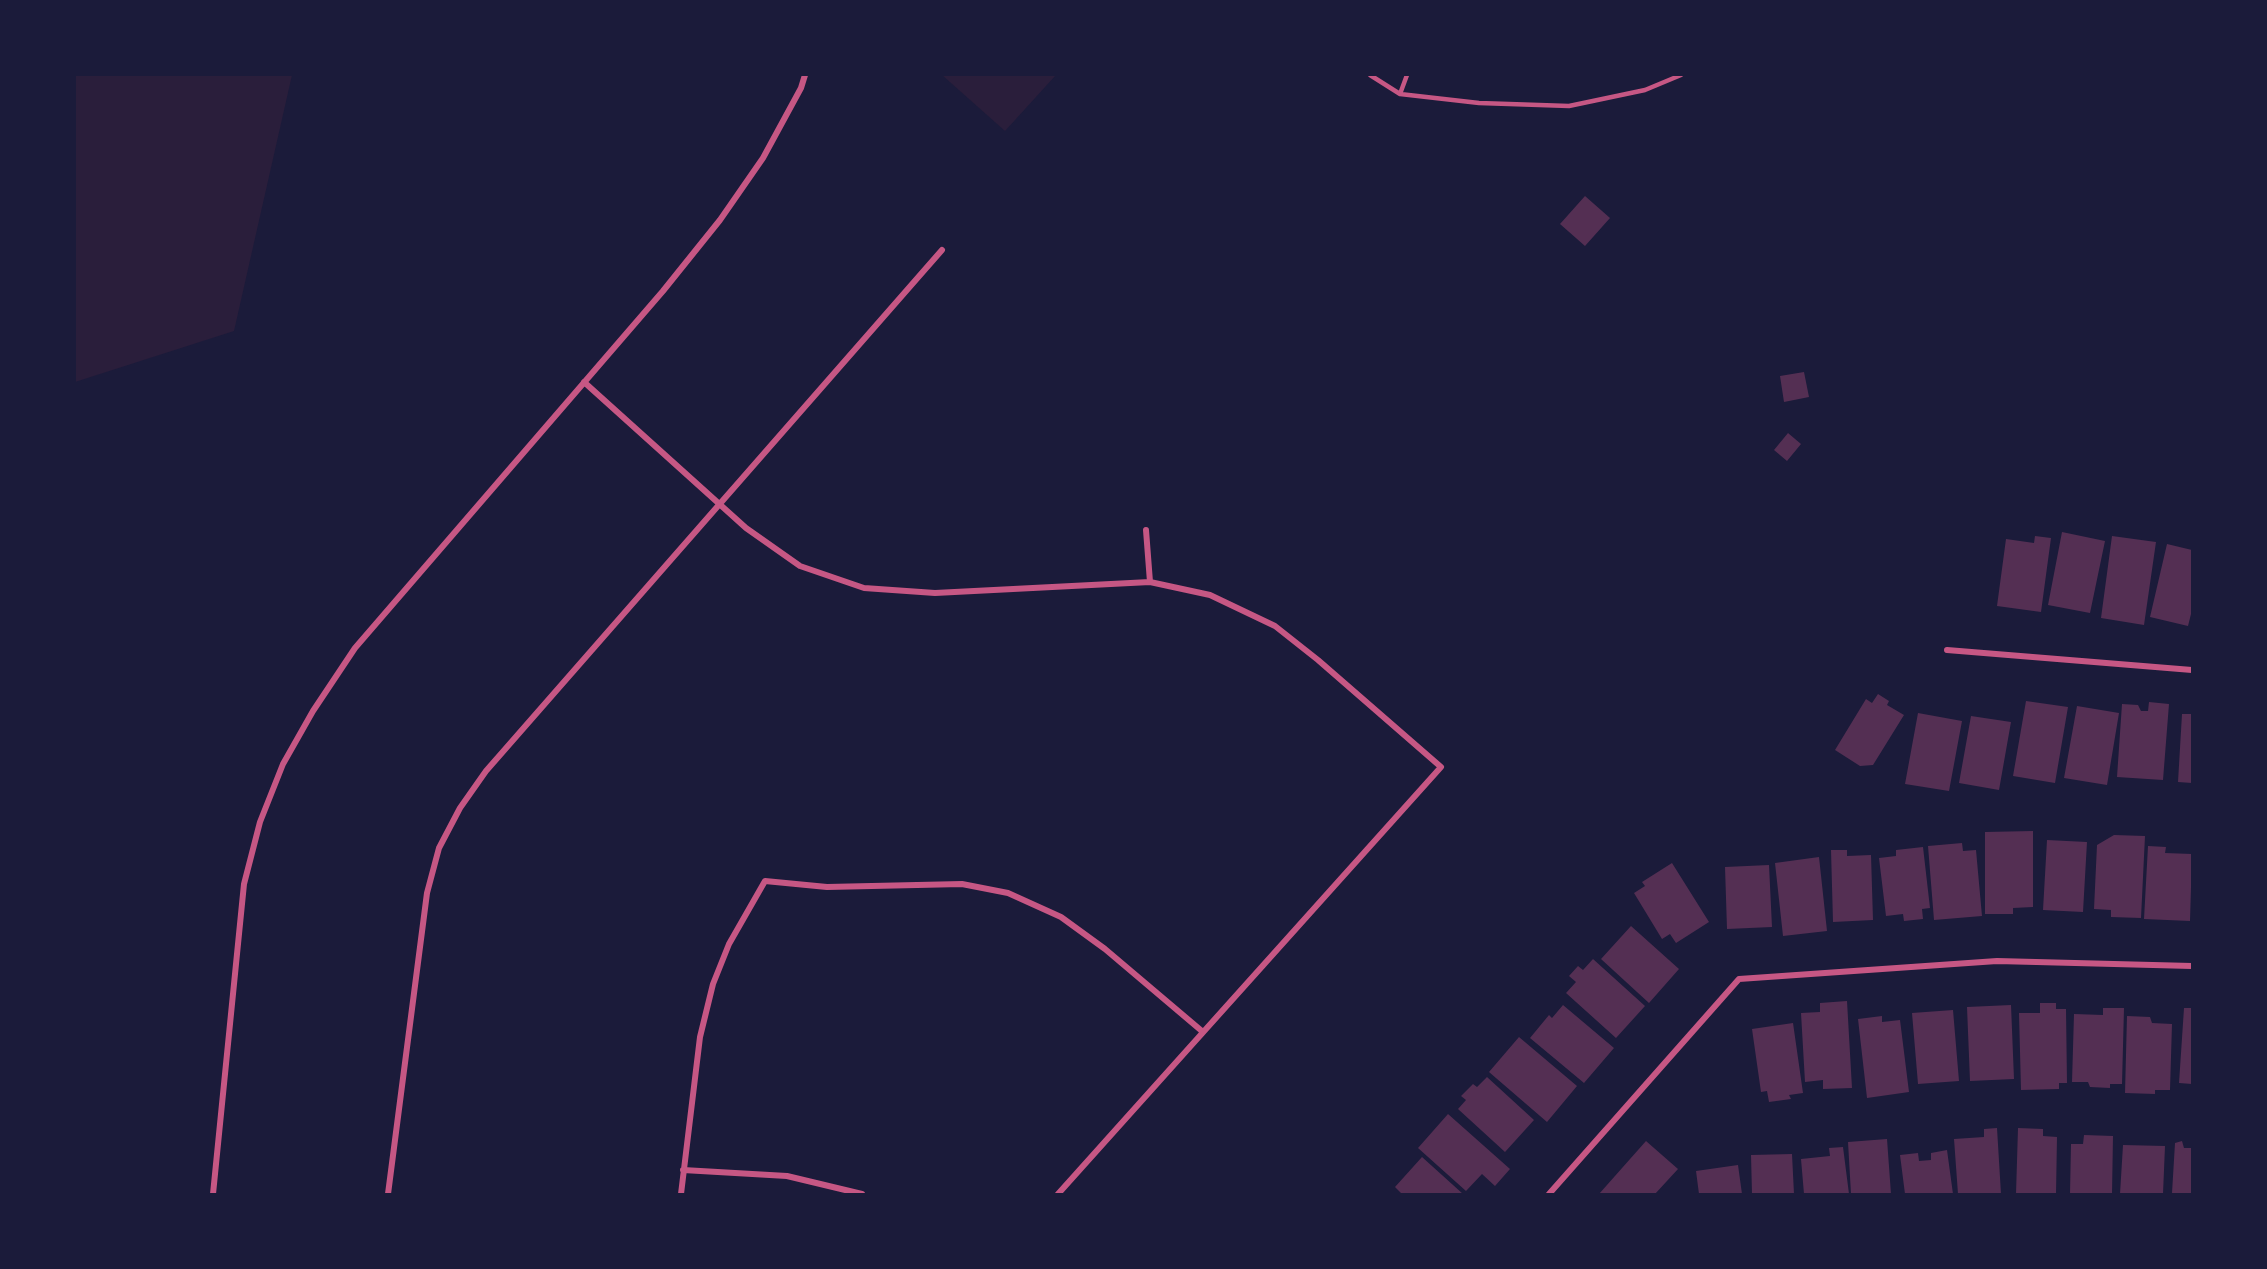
<!DOCTYPE html>
<style>
body{margin:0}
#map{position:relative;width:2267px;height:1269px;overflow:hidden;background:#1b1b3a;font-family:Arial,sans-serif}
canvas{display:block}
.frame{position:absolute;inset:0;border:76px solid #1b1b3a;pointer-events:none}
</style>
<div id="map">
<canvas width="2267" height="1269"></canvas>
<div class="frame"></div>
</div>
<script>
const c = document.querySelector('canvas').getContext('2d');
c.lineJoin = 'round';
function paint(path, color) {
  c.fillStyle = color;
  c.fill(path, 'evenodd');
}
function toPath(rows) {
  const path = new Path2D();
  for (const r of rows) {
    path.moveTo(r[0], r[1]);
    for (let i = 2; i < r.length; i += 2) path.lineTo(r[i], r[i + 1]);
  }
  return path;
}
function stroke(path, color, width, dash) {
  c.strokeStyle = color;
  c.lineWidth = width;
  c.lineCap = dash ? 'butt' : 'round';
  c.setLineDash(dash || []);
  c.stroke(path);
}
const green = toPath([
 [75,75,292,75,234,331,75,382],
 [942,75,1056,75,1005,131]
]);
const building = toPath([
 [1585,196,1610,218,1585,246,1560,224],
 [1804,372,1809,397,1784,402,1780,376],
 [1788,433,1801,444,1787,461,1774,450],
 [2062,532,2105,541,2090,613,2048,605],
 [2035,536,2051,538,2041,612,1997,606,2006,539,2034,543],
 [2112,536,2156,542,2144,625,2101,618],
 [2167,544,2192,550,2192,610,2188,626,2150,617],
 [1878,694,1889,701,1887,705,1904,715,1873,765,1860,766,1835,750,1866,699,1872,703],
 [2026,701,2068,707,2055,783,2013,776],
 [2149,702,2169,704,2163,780,2117,777,2122,704,2138,705,2141,711,2148,711],
 [2077,706,2119,713,2107,785,2064,778],
 [1918,713,1962,721,1949,791,1905,784],
 [2182,714,2192,714,2192,783,2178,782],
 [1971,716,2011,722,1999,790,1959,783],
 [2033,831,2033,907,2013,908,2013,914,1985,914,1985,832],
 [2114,835,2145,836,2141,918,2111,917,2111,910,2094,909,2097,845],
 [2047,840,2087,842,2083,912,2043,910],
 [1962,843,1963,851,1976,850,1982,916,1934,920,1928,846],
 [2148,846,2166,847,2165,853,2192,854,2190,921,2144,919],
 [1923,847,1930,908,1922,909,1923,919,1904,921,1903,914,1886,916,1879,858,1896,856,1896,850],
 [1831,850,1847,850,1847,856,1871,855,1873,920,1833,922],
 [1819,857,1827,931,1783,936,1775,863],
 [1672,863,1709,922,1676,943,1670,934,1662,939,1634,893,1645,886,1642,882],
 [1769,865,1772,927,1727,929,1725,867],
 [1631,926,1679,969,1649,1003,1601,959],
 [1593,959,1645,1006,1616,1038,1566,993,1576,982,1569,976,1578,966,1583,970],
 [1847,1001,1852,1088,1823,1089,1823,1080,1805,1082,1801,1013,1820,1012,1820,1003],
 [2040,1003,2056,1003,2056,1009,2066,1009,2067,1083,2059,1083,2059,1089,2021,1090,2019,1013,2040,1013],
 [1563,1005,1614,1048,1584,1083,1530,1038,1549,1015,1552,1018],
 [2011,1005,2014,1079,1970,1081,1967,1007],
 [2103,1008,2124,1008,2122,1084,2110,1084,2110,1088,2090,1087,2088,1082,2072,1082,2074,1014,2103,1015],
 [2184,1008,2192,1008,2192,1084,2179,1083],
 [1953,1010,1959,1081,1918,1084,1912,1013],
 [1882,1016,1882,1022,1900,1020,1909,1092,1867,1098,1858,1019],
 [2127,1016,2150,1017,2152,1023,2172,1024,2170,1090,2155,1090,2155,1094,2125,1093],
 [1793,1023,1803,1093,1789,1095,1791,1099,1769,1102,1767,1091,1761,1092,1752,1029],
 [1519,1037,1577,1086,1547,1122,1489,1072],
 [1487,1077,1534,1120,1505,1152,1458,1109,1466,1100,1461,1096,1473,1084,1477,1087],
 [1448,1114,1510,1169,1495,1186,1482,1174,1466,1191,1418,1148],
 [1997,1128,2001,1194,1958,1194,1954,1139,1984,1137,1984,1129],
 [2018,1128,2043,1129,2043,1136,2057,1137,2056,1194,2016,1194],
 [2084,1135,2113,1136,2112,1194,2070,1194,2071,1144,2083,1144],
 [1887,1139,1891,1194,1851,1194,1848,1142],
 [1646,1141,1678,1169,1655,1194,1599,1194],
 [2182,1141,2184,1148,2192,1148,2192,1194,2172,1193,2175,1143],
 [2123,1145,2165,1146,2163,1194,2120,1194],
 [1843,1147,1849,1194,1804,1194,1801,1159,1830,1156,1829,1148],
 [1947,1150,1953,1194,1905,1194,1900,1155,1918,1153,1919,1161,1931,1160,1931,1153],
 [1792,1154,1794,1194,1752,1194,1751,1155],
 [1422,1157,1463,1194,1402,1194,1395,1187],
 [1738,1165,1742,1194,1699,1194,1696,1171]
]);
const service = toPath([
 [1370,75,1400,94,1479,103,1569,106,1645,90,1681,75],
 [1400,94,1407,75]
]);
const minor = toPath([
 [584,382,746,528,800,566,864,588,935,593,1150,582,1210,595,1275,626,1318,660,1441,767,1058,1194],
 [1146,530,1150,582],
 [1947,650,2192,670],
 [683,1170,787,1176,862,1194],
 [213,1194,244,884,260,822,283,764,313,711,355,648,663,291,720,220,763,158,801,88,805,75],
 [388,1194,427,893,439,848,460,808,486,771,942,250],
 [681,1194,700,1037,713,984,729,944,765,881,827,887,962,884,1008,893,1061,917,1105,949,1203,1032],
 [1549,1194,1739,979,1997,961,2192,966]
]);
paint(green, '#2a1e3b');
paint(building, '#542f53');
stroke(service, '#c65784', 4.5);
stroke(minor, '#c65784', 6);
</script>
